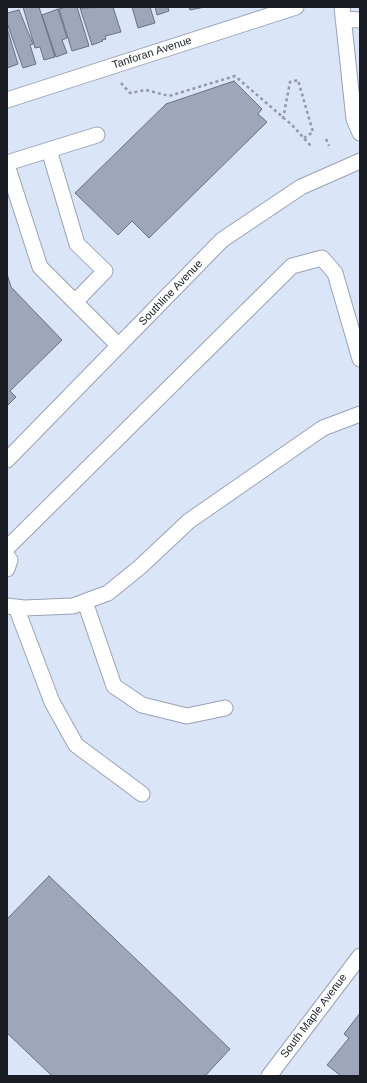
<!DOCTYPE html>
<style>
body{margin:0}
#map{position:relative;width:367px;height:1083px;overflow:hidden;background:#dbe5f8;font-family:Arial,sans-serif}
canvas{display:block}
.frame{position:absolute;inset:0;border:8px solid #1a1d24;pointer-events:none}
</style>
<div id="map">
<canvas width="367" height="1083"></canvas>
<div class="frame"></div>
</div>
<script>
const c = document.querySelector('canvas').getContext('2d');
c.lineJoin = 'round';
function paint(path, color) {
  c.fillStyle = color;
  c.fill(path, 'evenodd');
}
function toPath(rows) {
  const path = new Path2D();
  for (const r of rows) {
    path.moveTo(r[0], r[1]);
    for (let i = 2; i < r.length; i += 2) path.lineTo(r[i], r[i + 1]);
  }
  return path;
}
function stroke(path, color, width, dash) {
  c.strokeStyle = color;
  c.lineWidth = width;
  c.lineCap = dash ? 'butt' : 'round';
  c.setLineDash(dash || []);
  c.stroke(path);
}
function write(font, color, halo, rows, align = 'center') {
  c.font = font + ' Arial,sans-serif';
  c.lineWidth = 3;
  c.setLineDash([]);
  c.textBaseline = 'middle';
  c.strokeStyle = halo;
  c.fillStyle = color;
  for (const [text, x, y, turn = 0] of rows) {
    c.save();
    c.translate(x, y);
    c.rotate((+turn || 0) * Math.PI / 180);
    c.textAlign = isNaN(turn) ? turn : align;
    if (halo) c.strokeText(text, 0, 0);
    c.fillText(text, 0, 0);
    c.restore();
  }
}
const building = toPath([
 [23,7,39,7,55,57,44,60,40,47,35,48,23,7],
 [65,7,77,7,89,46,72,51,59,9,65,7],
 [113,7,121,32,105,36,106,39,102,40,103,41,92,45,80,8,113,7],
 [132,7,150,7,155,23,138,28,132,7],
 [155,7,171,7,168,8,169,11,157,15,155,7],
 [189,7,205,7,190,10,189,7],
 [58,9,67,38,62,40,67,53,56,57,42,15,58,9],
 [19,10,33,44,30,45,36,64,23,68,7,23,7,13,19,10],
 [7,28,18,64,7,68,7,28],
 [234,81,262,109,258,114,267,122,149,238,132,221,118,235,75,193,166,104,234,81],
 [7,274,11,287,62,340,10,391,16,397,7,406,7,274],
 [49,876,230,1049,205,1076,52,1076,7,1033,7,919,49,876],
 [360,1013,360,1076,341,1076,327,1065,349,1038,344,1034,360,1013]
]);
const path = toPath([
 [121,83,130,93,146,90,169,96,235,76,292,125,311,146],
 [283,119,290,82,298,80,313,132,304,138],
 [326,139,329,146]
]);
const minor = toPath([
 [342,7,354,119,360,133],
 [343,19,360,20],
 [7,100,296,7],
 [49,150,77,244,105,271,75,302],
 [7,163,97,135],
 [7,165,40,267,119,346],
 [7,460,222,240,301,187,360,161],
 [7,548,292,266,322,258,335,273,360,359],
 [7,556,10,560,7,569],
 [85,602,114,686,142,705,187,716,225,708],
 [7,606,24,608,73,606,108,593,140,567,189,521,323,428,360,414],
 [16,607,52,702,76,745,142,794],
 [269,1076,360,956]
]);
const streetNames = [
 ["Tanforan Avenue",152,53,-18],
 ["Southline Avenue",171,293,-46],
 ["South Maple Avenue",314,1016,-53]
];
paint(building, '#9ea7b9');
stroke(building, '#687182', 1);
stroke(minor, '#99a2b4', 17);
stroke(path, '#9198a6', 2.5, [3, 3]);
stroke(minor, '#fff', 15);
write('11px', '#1a1d24', '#fff', streetNames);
</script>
